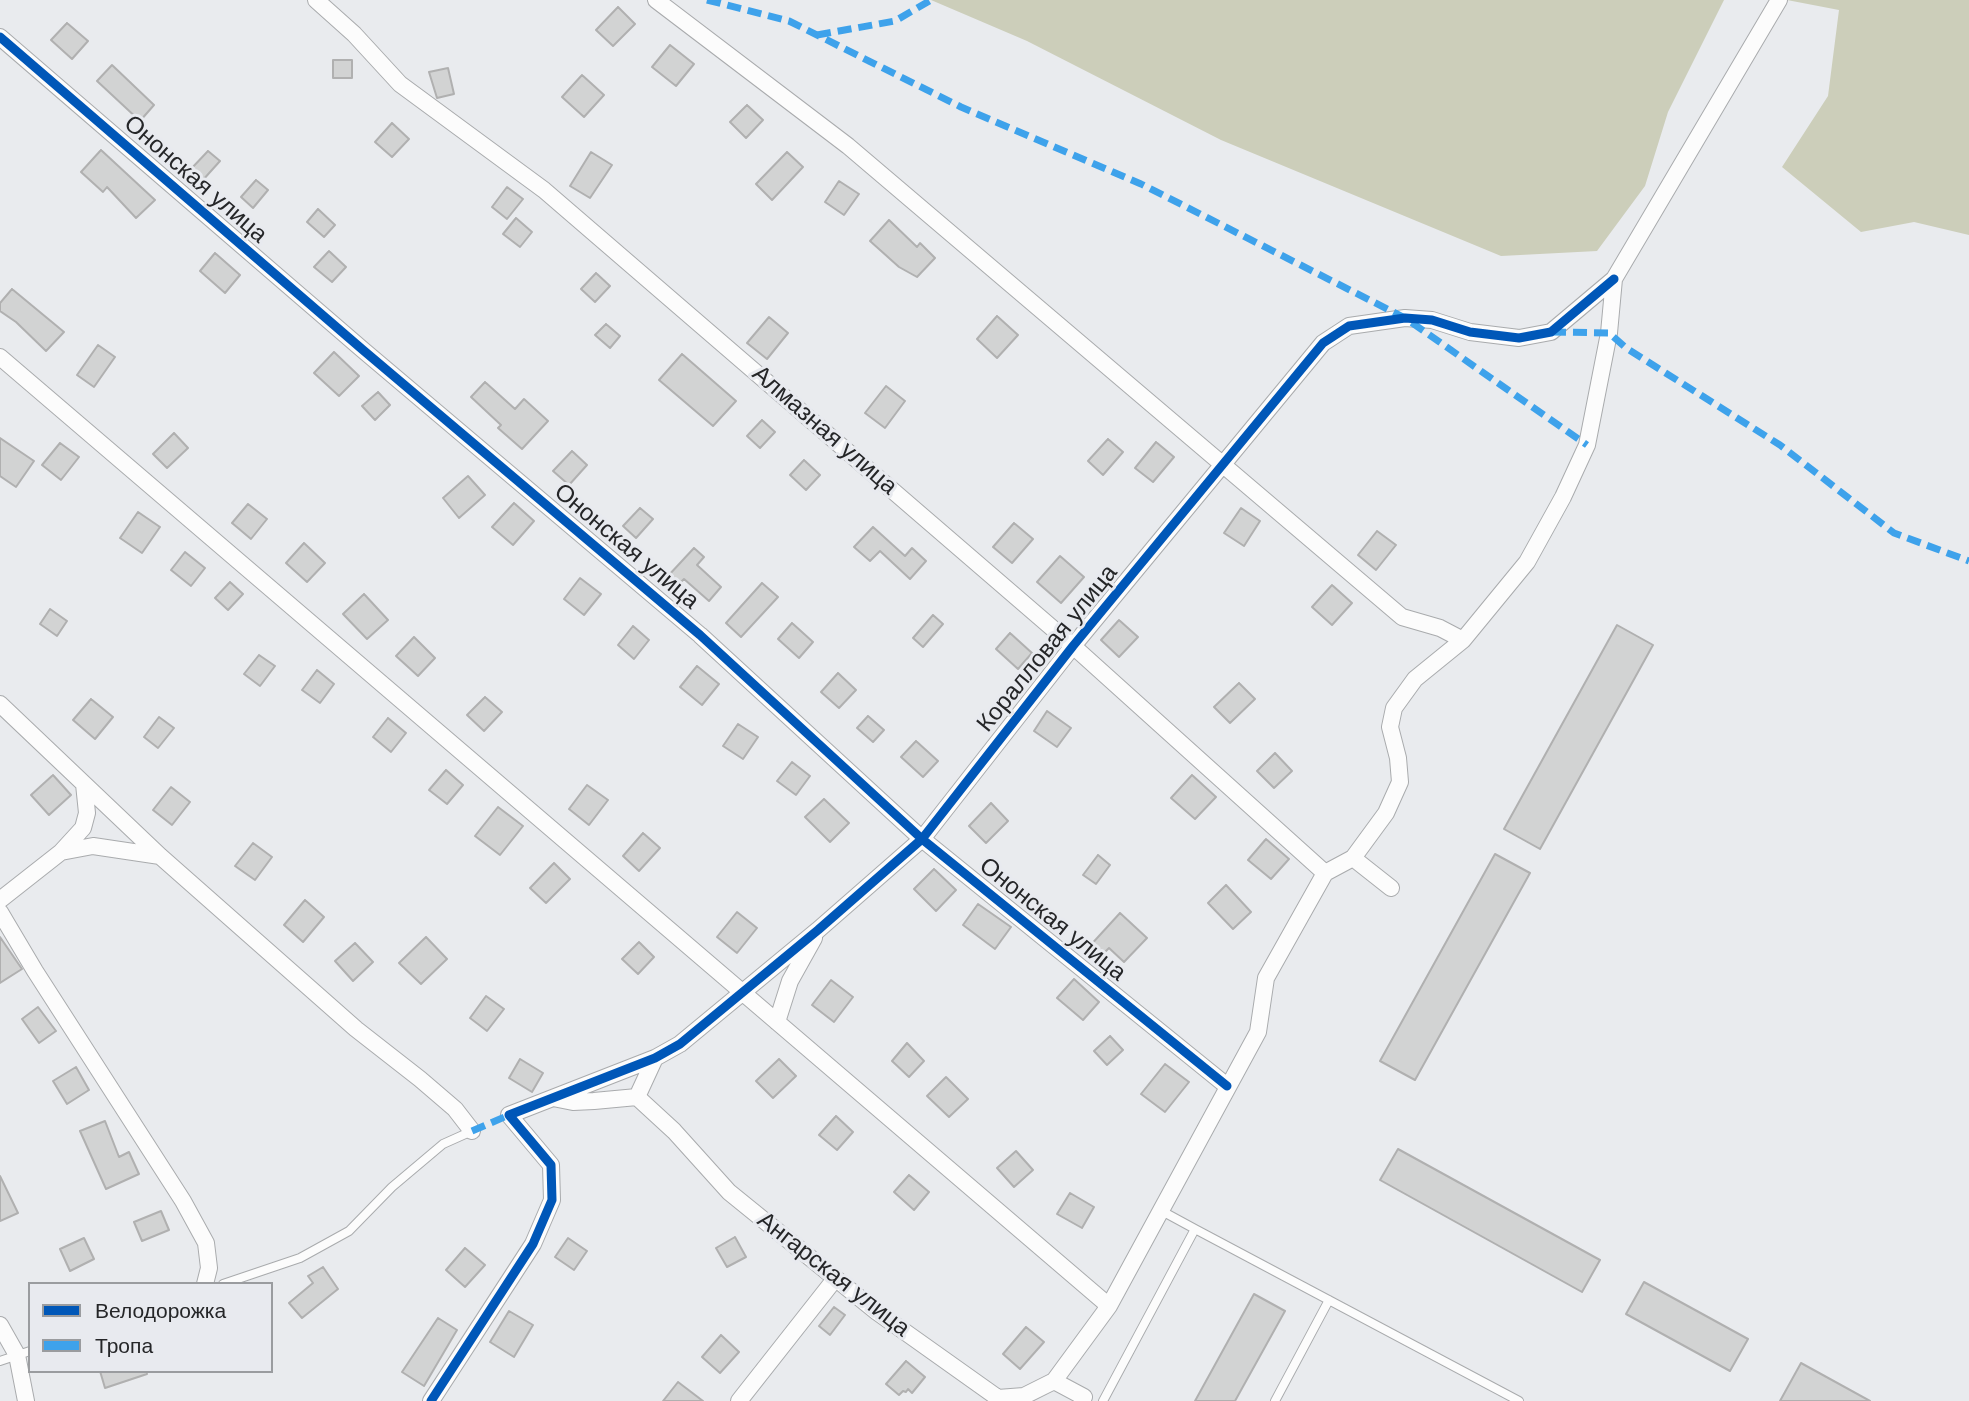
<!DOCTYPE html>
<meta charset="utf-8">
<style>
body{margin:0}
#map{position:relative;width:1969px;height:1401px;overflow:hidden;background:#e9ebee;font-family:"DM Sans",sans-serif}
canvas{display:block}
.legend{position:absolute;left:28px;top:1282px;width:245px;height:91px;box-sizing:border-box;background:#e8eaef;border:2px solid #9a9c9f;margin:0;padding:9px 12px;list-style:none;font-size:21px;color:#252628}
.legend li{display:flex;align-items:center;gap:14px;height:35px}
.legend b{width:35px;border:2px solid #9a9c9f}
</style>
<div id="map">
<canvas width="1969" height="1401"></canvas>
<ul class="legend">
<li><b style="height:9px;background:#0057b8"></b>Велодорожка</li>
<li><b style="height:9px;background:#3ea2eb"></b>Тропа</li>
</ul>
</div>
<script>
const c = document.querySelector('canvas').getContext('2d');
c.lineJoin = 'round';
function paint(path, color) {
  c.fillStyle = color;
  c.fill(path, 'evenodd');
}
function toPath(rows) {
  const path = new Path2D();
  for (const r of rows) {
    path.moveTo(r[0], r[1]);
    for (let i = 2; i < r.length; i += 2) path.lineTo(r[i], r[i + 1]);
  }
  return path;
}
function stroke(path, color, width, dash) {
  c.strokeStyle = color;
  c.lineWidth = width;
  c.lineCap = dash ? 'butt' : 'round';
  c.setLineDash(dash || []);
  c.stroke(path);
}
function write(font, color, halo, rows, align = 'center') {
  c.font = font + ' "DM Sans",sans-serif';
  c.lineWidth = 6;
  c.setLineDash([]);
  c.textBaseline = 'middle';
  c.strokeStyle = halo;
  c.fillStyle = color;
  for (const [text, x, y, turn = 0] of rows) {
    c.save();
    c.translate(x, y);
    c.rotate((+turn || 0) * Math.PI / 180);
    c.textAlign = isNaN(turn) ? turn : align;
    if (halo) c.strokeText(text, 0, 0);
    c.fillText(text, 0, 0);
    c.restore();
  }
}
const forest = toPath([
 [931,0,1724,0,1668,112,1645,186,1597,251,1501,256,1221,140,1027,41],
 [1787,0,1969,0,1969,235,1914,222,1861,232,1782,167,1828,96,1839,10]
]);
const building = toPath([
 [618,7,635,24,613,46,596,30,618,7],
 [67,23,88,41,72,59,51,40,67,23],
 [670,45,694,64,676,86,652,67,670,45],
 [333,60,352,60,352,78,333,78,333,60],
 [112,65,154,105,140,121,97,81,112,65],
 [448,68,454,94,437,98,429,72,448,68],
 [582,75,604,95,584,117,562,97,582,75],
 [747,105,763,120,746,138,730,122,747,105],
 [392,123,409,139,392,157,375,142,392,123],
 [101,150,155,200,136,218,107,187,103,192,81,172,101,150],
 [208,151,220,161,202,181,190,170,208,151],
 [591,152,612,165,590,198,570,186,591,152],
 [787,152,803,167,772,200,756,184,787,152],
 [256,180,268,190,253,208,241,197,256,180],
 [839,181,859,194,844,215,825,202,839,181],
 [507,187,523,199,507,219,492,207,507,187],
 [318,209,335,225,324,237,307,222,318,209],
 [516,218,532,232,520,247,503,234,516,218],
 [889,220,917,247,920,243,935,258,917,277,899,267,870,241,889,220],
 [329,251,346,267,332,282,314,267,329,251],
 [215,253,240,275,225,293,200,271,215,253],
 [596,273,610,286,595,302,581,289,596,273],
 [12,289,64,332,46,351,16,322,0,311,0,303,12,289],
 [997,316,1018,335,997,358,977,339,997,316],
 [769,317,788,333,767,359,747,343,769,317],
 [606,324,620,336,610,348,595,335,606,324],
 [98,345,115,357,94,387,77,375,98,345],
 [334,352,359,376,339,396,314,373,334,352],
 [682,354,736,401,713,426,659,380,682,354],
 [485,382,515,409,524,399,548,421,522,449,498,428,501,425,471,397,485,382],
 [886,386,905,401,885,428,865,413,886,386],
 [378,392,390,405,375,420,362,406,378,392],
 [762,420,775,432,760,448,747,436,762,420],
 [174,433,188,448,167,468,153,454,174,433],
 [0,438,34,461,16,487,0,476,0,438],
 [1108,439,1123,452,1103,475,1088,461,1108,439],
 [1156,442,1174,457,1153,482,1135,468,1156,442],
 [60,443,79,457,61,480,42,465,60,443],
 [572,451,587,465,569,485,553,471,572,451],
 [804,460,820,475,806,490,790,475,804,460],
 [468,476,485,495,459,518,443,498,468,476],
 [514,503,534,521,513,545,492,527,514,503],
 [248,504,267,519,251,539,232,523,248,504],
 [640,508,653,519,636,538,623,526,640,508],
 [1241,508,1260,521,1244,546,1224,533,1241,508],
 [138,512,160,527,142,553,120,538,138,512],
 [1014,523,1033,539,1012,563,993,547,1014,523],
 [873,527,905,556,912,548,926,561,910,579,880,551,870,561,854,547,873,527],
 [1377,531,1396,545,1376,570,1358,555,1377,531],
 [304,543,325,563,307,582,286,563,304,543],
 [694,548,704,557,697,565,721,587,709,601,684,579,678,585,668,576,694,548],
 [185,552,205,568,191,586,171,570,185,552],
 [1060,556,1084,577,1061,603,1037,582,1060,556],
 [580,578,601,594,584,615,564,599,580,578],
 [230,582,243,594,228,610,215,598,230,582],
 [762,583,778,597,741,637,726,623,762,583],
 [1332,585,1352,603,1332,625,1312,607,1332,585],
 [364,594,388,620,367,639,343,614,364,594],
 [50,609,67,621,57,636,40,624,50,609],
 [933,615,943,624,923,647,913,638,933,615],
 [1119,620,1138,637,1119,657,1101,640,1119,620],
 [792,623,813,642,799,658,778,639,792,623],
 [1617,625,1653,645,1540,849,1504,829,1617,625],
 [633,626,649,640,634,659,618,645,633,626],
 [1010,633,1032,653,1018,669,996,649,1010,633],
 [414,637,435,658,418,676,396,656,414,637],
 [259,655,275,666,260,686,244,674,259,655],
 [697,666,719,684,702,705,680,687,697,666],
 [317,670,334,684,320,703,302,690,317,670],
 [838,673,856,690,839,708,821,692,838,673],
 [1239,683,1255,699,1230,723,1214,707,1239,683],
 [485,697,502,712,484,731,467,715,485,697],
 [91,699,113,717,95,739,73,720,91,699],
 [1047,711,1071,728,1057,747,1034,731,1047,711],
 [868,716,884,730,873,742,857,728,868,716],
 [159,717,174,728,158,748,144,737,159,717],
 [388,718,406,733,391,752,373,737,388,718],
 [738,724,758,737,743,759,723,746,738,724],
 [916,741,938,761,923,777,901,757,916,741],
 [1275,753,1292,771,1274,788,1257,771,1275,753],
 [792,762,810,776,796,795,777,781,792,762],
 [446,770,463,785,447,804,429,790,446,770],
 [53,775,71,795,49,815,31,795,53,775],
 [1192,775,1216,797,1195,819,1171,798,1192,775],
 [587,785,608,800,589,825,569,809,587,785],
 [171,787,190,802,172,825,153,810,171,787],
 [824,799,849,823,830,842,805,817,824,799],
 [991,803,1008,821,986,843,969,826,991,803],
 [498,807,523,826,500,855,475,836,498,807],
 [643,833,660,848,639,871,623,856,643,833],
 [1266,839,1289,859,1271,879,1248,860,1266,839],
 [253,843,272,857,255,880,235,866,253,843],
 [1495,854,1530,873,1415,1080,1380,1061,1495,854],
 [1098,855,1110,865,1096,884,1083,875,1098,855],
 [554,863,570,879,546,903,530,888,554,863],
 [934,869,956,890,936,911,914,889,934,869],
 [1226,885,1251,912,1233,929,1208,903,1226,885],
 [305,900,324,917,303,942,284,925,305,900],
 [978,904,1011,927,995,949,963,925,978,904],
 [737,912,757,928,737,953,717,937,737,912],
 [1120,913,1147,938,1124,962,1109,948,1099,958,1088,948,1120,913],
 [0,937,22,969,0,983,0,937],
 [426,937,447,959,421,984,399,963,426,937],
 [639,942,654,957,638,974,622,959,639,942],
 [355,943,373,962,353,981,335,961,355,943],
 [1074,979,1099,1002,1083,1020,1057,998,1074,979],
 [831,980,853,997,834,1022,812,1005,831,980],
 [486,996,504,1009,487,1031,470,1018,486,996],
 [38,1007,56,1031,39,1043,22,1019,38,1007],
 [1110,1036,1123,1050,1107,1065,1094,1051,1110,1036],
 [907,1043,924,1061,909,1077,892,1061,907,1043],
 [520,1059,543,1073,532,1092,509,1078,520,1059],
 [779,1059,796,1076,773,1098,756,1081,779,1059],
 [1165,1064,1189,1082,1165,1112,1141,1094,1165,1064],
 [76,1067,89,1090,67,1104,53,1081,76,1067],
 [946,1077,968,1099,949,1117,927,1096,946,1077],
 [836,1116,853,1132,837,1150,819,1135,836,1116],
 [105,1121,119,1157,129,1152,139,1174,106,1189,80,1131,105,1121],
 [1398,1149,1600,1260,1582,1292,1380,1180,1398,1149],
 [1016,1151,1033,1170,1014,1187,997,1168,1016,1151],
 [909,1175,929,1192,914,1210,894,1192,909,1175],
 [0,1176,18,1213,0,1221,0,1176],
 [1070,1193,1094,1207,1082,1228,1057,1214,1070,1193],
 [161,1211,169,1230,142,1241,134,1222,161,1211],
 [735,1237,746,1257,727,1267,716,1248,735,1237],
 [84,1238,94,1259,70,1271,60,1249,84,1238],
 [568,1238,587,1251,574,1270,555,1257,568,1238],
 [465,1248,485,1265,465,1287,446,1270,465,1248],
 [323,1267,338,1289,302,1318,289,1303,313,1283,308,1276,323,1267],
 [1644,1282,1748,1339,1730,1371,1626,1314,1644,1282],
 [1254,1294,1285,1311,1235,1401,1195,1401,1254,1294],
 [834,1307,845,1315,830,1335,819,1326,834,1307],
 [509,1311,533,1325,514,1357,490,1342,509,1311],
 [438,1318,457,1330,424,1386,402,1372,438,1318],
 [1026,1327,1044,1342,1020,1369,1003,1354,1026,1327],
 [721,1335,739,1352,720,1373,702,1357,721,1335],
 [906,1361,925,1377,912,1393,908,1389,906,1392,903,1391,899,1395,886,1384,906,1361],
 [1801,1363,1870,1401,1780,1401,1801,1363],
 [100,1371,146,1371,147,1374,105,1388,100,1371],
 [678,1382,703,1401,663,1401,678,1382]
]);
const service = toPath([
 [1195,1229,1519,1401],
 [223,1284,300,1258,349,1231,392,1187,443,1144,472,1131],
 [0,1361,30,1351],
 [1103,1401,1195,1229,1160,1210],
 [1275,1401,1329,1300]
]);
const minor = toPath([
 [316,0,354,34,400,84,544,190,1073,646,1325,873],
 [656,0,848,146,1402,617,1440,628,1463,640],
 [0,37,363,350,700,635,922,839,1227,1086],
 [0,357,1109,1306],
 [0,704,160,856,356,1029,420,1079,455,1109,472,1131],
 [61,852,83,828,87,813,84,784],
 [1391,888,1353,858,1386,813,1400,782,1398,758,1390,727,1394,708,1415,679,1463,640,1527,562,1563,497,1587,445,1609,333,1614,279,1779,0],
 [0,900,61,852,93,846,160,856],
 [0,912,35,971,183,1201,206,1243,209,1268,205,1284],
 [777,1022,790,981,814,938],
 [637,1097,674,1131,729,1192,877,1312,998,1398,1024,1396,1054,1381],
 [637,1097,655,1058],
 [553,1098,573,1102,594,1101,637,1097],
 [0,1325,17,1355,26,1401],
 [431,1401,533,1244,552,1200,551,1165,509,1115,655,1058,680,1044,818,930,922,839,1073,646,1323,343,1349,326,1405,318,1432,320,1470,332,1519,338,1551,332,1614,279],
 [739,1401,835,1279],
 [1082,1401,1084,1397,1054,1381,1109,1306,1258,1032,1266,978,1325,873,1353,858]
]);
const quiet = toPath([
 [707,0,789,21,961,107,1141,184,1405,318,1587,445],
 [817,35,895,21,931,0],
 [1552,332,1609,333,1626,348,1780,445,1894,533,1969,561],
 [472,1131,509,1115]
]);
const cycleway = toPath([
 [0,37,363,350,700,635,922,839,1227,1086],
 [431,1401,533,1244,552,1200,551,1165,509,1115,655,1058,680,1044,818,930,922,839,1073,646,1323,343,1349,326,1405,318,1432,320,1470,332,1519,338,1551,332,1614,279]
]);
const streetNames = [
 ["Ононская улица",195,180,41],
 ["Алмазная улица",824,431,41],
 ["Ононская улица",626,547,40],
 ["Коралловая улица",1048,649,-51],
 ["Ононская улица",1052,920,39],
 ["Ангарская улица",833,1275,38]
];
paint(forest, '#ccceba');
paint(building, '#d2d3d3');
stroke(building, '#b0b0b0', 2);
stroke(service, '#a9abad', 10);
stroke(minor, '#a9abad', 18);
stroke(service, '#fcfcfc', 8);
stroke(minor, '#fcfcfc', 16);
stroke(quiet, '#3ea2eb', 7, [14, 7]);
stroke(cycleway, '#0057b8', 9);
write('24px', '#252628', '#e8eaef', streetNames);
</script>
